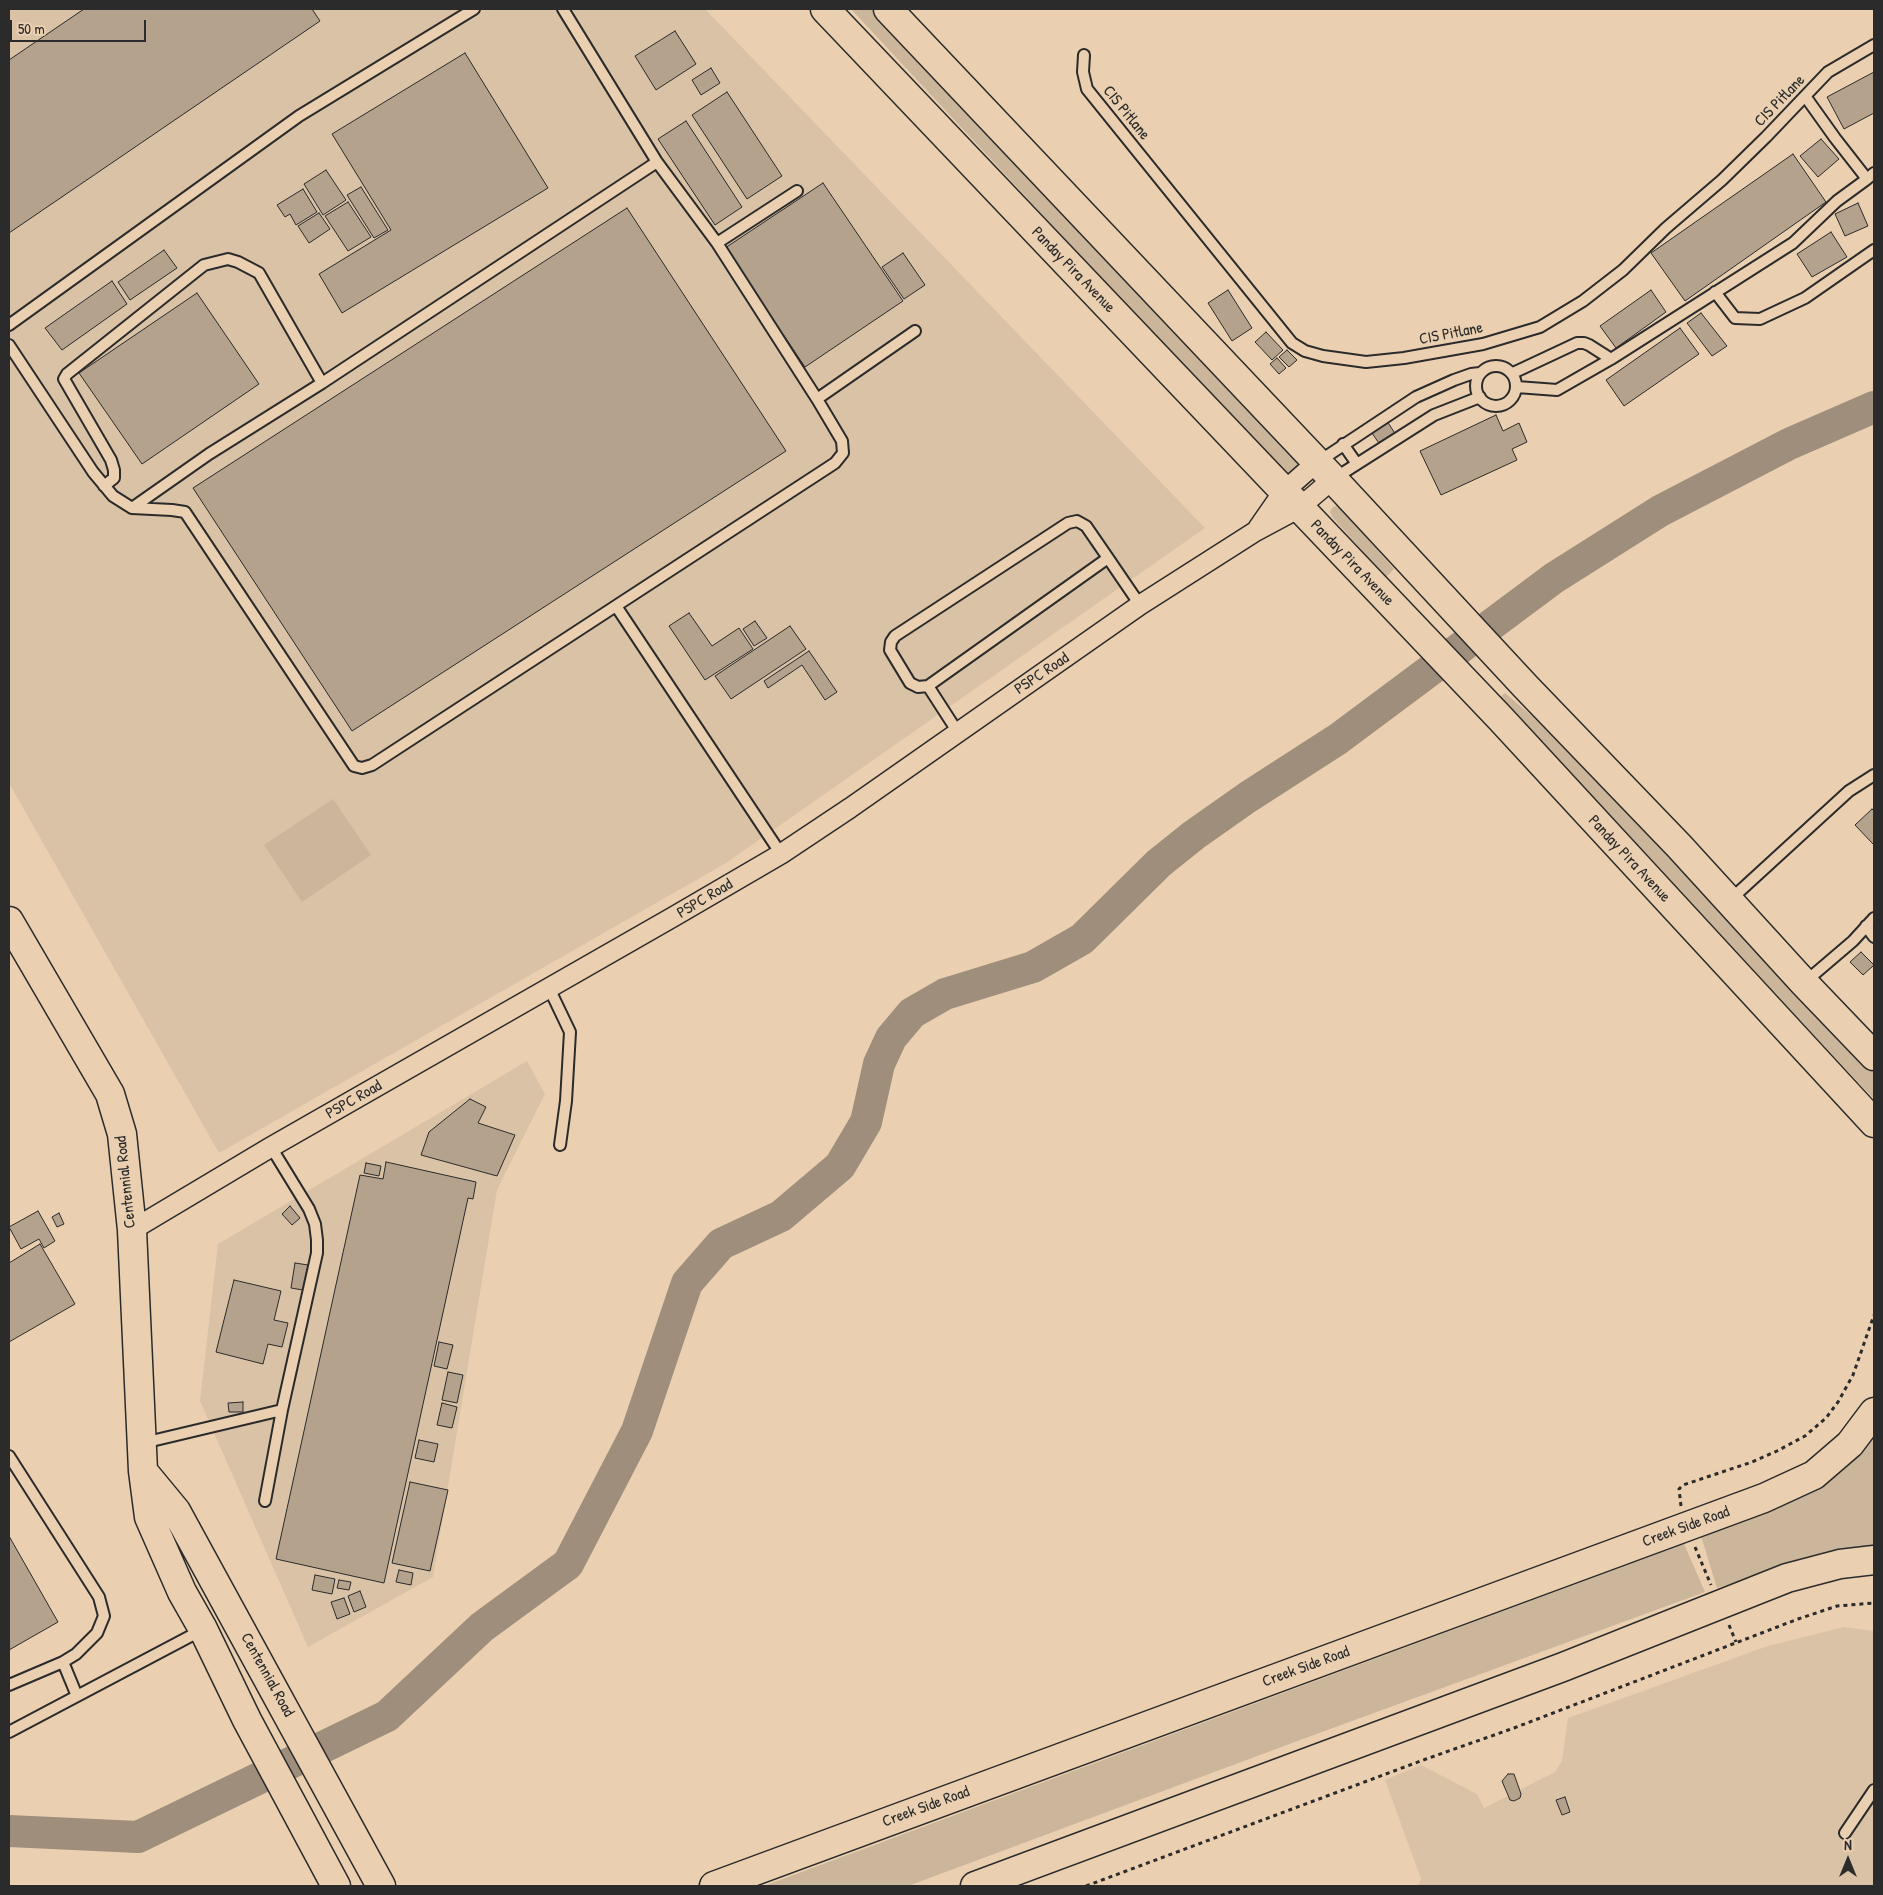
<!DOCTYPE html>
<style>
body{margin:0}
#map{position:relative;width:1883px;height:1895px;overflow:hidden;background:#ead0b1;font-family:"Patrick Hand",sans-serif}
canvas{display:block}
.frame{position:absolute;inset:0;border:10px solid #2b2b2b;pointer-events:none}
.north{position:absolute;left:1823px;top:1835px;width:50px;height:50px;-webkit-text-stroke:4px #ead0b1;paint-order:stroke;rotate:0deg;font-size:14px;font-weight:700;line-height:20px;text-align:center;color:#2b2b2b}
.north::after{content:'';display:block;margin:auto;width:18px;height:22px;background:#2b2b2b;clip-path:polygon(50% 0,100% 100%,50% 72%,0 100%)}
.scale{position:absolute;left:10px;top:20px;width:136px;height:22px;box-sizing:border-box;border:2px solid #2b2b2b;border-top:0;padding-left:6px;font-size:15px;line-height:18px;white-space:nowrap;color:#2b2b2b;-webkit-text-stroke:4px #ead0b1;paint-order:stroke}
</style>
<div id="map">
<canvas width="1883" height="1895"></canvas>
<div class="frame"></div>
<div class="north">N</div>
<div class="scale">50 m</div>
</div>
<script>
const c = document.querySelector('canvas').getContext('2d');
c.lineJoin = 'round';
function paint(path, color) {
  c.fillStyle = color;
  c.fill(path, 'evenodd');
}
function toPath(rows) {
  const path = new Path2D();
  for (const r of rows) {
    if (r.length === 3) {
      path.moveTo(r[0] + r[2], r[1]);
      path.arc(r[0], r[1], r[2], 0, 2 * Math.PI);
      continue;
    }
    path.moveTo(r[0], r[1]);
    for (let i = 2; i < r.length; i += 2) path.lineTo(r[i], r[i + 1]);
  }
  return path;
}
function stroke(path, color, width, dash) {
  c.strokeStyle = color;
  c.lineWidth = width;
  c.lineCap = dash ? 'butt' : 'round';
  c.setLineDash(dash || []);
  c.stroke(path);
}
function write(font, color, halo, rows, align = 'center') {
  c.font = font + ' "Patrick Hand",sans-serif';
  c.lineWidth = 5;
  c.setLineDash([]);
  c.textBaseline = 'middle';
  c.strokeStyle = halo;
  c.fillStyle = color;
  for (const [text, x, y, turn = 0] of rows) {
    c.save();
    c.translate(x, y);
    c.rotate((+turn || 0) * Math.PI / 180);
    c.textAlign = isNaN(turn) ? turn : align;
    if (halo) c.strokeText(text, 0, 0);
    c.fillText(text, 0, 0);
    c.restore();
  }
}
const built = toPath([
 [9,9,705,9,1205,528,726,863,219,1153,9,783],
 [527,1061,545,1094,497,1190,433,1577,308,1647,200,1401,218,1244],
 [1844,1627,1874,1631,1874,1886,1418,1886,1421,1879,1385,1780,1421,1765,1477,1794,1484,1808,1555,1772,1562,1761,1568,1718,1768,1646]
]);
const green = toPath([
 [851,9,878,9,1302,463,1295,477,1285,475],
 [1337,506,1342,510,1394,569,1386,577,1333,518,1330,512,1333,507],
 [1505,693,1578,755,1782,972,1874,1073,1874,1099,1565,773,1499,698],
 [333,799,371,855,302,902,264,845],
 [1874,1428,1874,1548,1806,1561,1717,1588,1701,1536,1757,1515,1804,1494],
 [1684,1544,1705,1592,1311,1736,908,1886,764,1886]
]);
const river = toPath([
 [9,1831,138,1837,387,1716,482,1627,568,1564,637,1431,687,1283,721,1244,781,1216,840,1166,866,1122,879,1064,891,1038,912,1013,945,994,1033,967,1082,939,1159,863,1194,835,1248,797,1338,739,1554,578,1660,511,1789,444,1874,407]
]);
const building = toPath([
 [84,9,312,9,320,21,9,233,9,60,84,9],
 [675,31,696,64,656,90,635,56,675,31],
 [465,53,548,188,342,313,319,274,391,230,332,134,465,53],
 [711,68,720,83,701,95,692,80,711,68],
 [1874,72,1874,113,1844,129,1827,97,1874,72],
 [727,92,782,176,747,199,692,115,727,92],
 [686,121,742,207,715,225,658,139,686,121],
 [1821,139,1839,159,1818,177,1800,156,1821,139],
 [1793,154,1826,202,1685,301,1651,253,1793,154],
 [326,170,346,200,323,215,304,184,326,170],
 [823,183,903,301,805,367,725,248,823,183],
 [361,187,388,230,374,238,347,195,361,187],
 [303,189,317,212,296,225,290,214,285,217,277,205,303,189],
 [348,202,371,237,348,251,325,216,348,202],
 [1858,203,1868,226,1845,236,1835,214,1858,203],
 [627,208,786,451,352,731,193,488,627,208],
 [319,213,330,229,309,243,298,226,319,213],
 [1831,232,1847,257,1812,277,1797,254,1831,232],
 [164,250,177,268,130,300,118,282,164,250],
 [903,253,925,285,904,299,882,267,903,253],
 [112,281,127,304,62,350,45,328,112,281],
 [1228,290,1252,328,1232,341,1208,303,1228,290],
 [1651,290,1666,312,1616,348,1600,326,1651,290],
 [197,293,259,384,142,464,79,373,197,293],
 [1701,313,1727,346,1712,356,1687,323,1701,313],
 [1680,328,1699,354,1624,406,1606,380,1680,328],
 [1266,332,1283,350,1272,360,1255,342,1266,332],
 [1287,350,1297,360,1289,367,1279,357,1287,350],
 [1277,358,1286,368,1279,374,1270,364,1277,358],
 [1496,415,1503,431,1519,423,1527,442,1512,449,1517,460,1441,495,1420,451,1496,415],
 [1385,418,1396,435,1381,446,1369,429,1385,418],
 [689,613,712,646,739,628,753,649,705,680,669,626,689,613],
 [755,621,767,638,754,646,743,629,755,621],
 [790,626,806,649,731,699,715,676,790,626],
 [809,651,837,692,825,700,802,665,768,688,764,681,809,651],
 [1872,809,1874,811,1874,845,1855,825,1872,809],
 [1861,952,1874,965,1863,975,1850,962,1861,952],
 [470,1099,486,1107,478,1123,515,1135,497,1176,421,1155,429,1132,470,1099],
 [386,1162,476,1182,473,1199,468,1198,384,1583,276,1559,360,1175,383,1179,386,1162],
 [366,1163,381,1166,379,1176,364,1173,366,1163],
 [290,1206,300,1218,292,1225,282,1214,290,1206],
 [38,1211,55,1241,44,1248,39,1239,21,1249,9,1227,38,1211],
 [59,1213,64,1224,57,1227,52,1217,59,1213],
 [40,1244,75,1304,9,1342,9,1263,40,1244],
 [295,1263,308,1265,303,1290,291,1288,295,1263],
 [234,1280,281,1291,274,1320,288,1323,282,1347,268,1344,263,1364,216,1352,234,1280],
 [439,1342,453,1345,447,1369,434,1366,439,1342],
 [448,1372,463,1375,457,1403,442,1400,448,1372],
 [243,1402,243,1412,229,1412,228,1403,243,1402],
 [442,1403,457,1407,452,1428,437,1425,442,1403],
 [419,1440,438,1444,434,1462,415,1458,419,1440],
 [410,1482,448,1490,430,1571,392,1563,410,1482],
 [9,1536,58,1622,9,1650,9,1536],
 [399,1570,413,1573,411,1585,396,1582,399,1570],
 [315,1575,335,1579,332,1594,312,1590,315,1575],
 [339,1580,351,1582,349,1590,337,1588,339,1580],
 [360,1591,366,1607,354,1612,348,1596,360,1591],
 [344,1598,350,1614,337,1619,331,1602,344,1598],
 [1508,1774,1514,1774,1521,1794,1520,1798,1514,1801,1510,1800,1502,1781,1508,1774],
 [1565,1797,1570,1812,1562,1815,1556,1800,1565,1797]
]);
const path = toPath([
 [1681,1506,1679,1489,1683,1485,1752,1462,1777,1451,1805,1436,1826,1418,1838,1402,1853,1375,1874,1315],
 [1695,1547,1711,1585],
 [1729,1625,1736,1642],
 [1086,1886,1426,1759,1514,1728,1798,1619,1837,1606,1874,1603]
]);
const lane = toPath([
 [1084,55,1083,72,1087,89,1292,343,1305,351,1323,356,1366,362,1404,358,1483,344,1540,327,1583,301,1623,270,1666,228,1722,180,1766,137,1828,72,1874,45],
 [1805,96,1835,138,1867,179,1874,173],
 [717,243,797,191],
 [1715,292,1735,318,1760,319,1805,298,1874,250],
 [9,325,299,116,474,9],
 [9,345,93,472,113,496,132,508,172,510,185,512,354,766,362,768,372,765,835,463,843,453,842,441,817,399,717,243,657,162,563,9],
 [1496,386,20],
 [1513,373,1577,343,1584,343,1589,345,1611,359],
 [1517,387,1557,390,1611,359,1793,243,1837,201,1867,179],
 [817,399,915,331],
 [1343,444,1357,464],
 [1318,462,1416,397,1454,380,1471,374,1480,373],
 [1335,478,1434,415,1480,397],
 [104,486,114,478,114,470,111,460,64,379,67,374,204,265,228,259,238,262,259,273,322,383],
 [132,508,209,454,322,383,657,162],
 [616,606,781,854],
 [928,686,918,687,910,683,890,650,891,642,895,636,1068,523,1077,521,1086,526,1108,558],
 [957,731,928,686,1108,558,1140,605],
 [1730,900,1849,791,1874,775],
 [1866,926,1874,937],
 [1805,982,1853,941,1874,918],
 [549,988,570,1032,566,1101,560,1145],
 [143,1443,282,1410],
 [9,1456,99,1597,104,1616,97,1633,76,1654,63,1662],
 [265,1501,282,1410,317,1253,317,1240,315,1224,309,1209,271,1147],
 [9,1685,63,1662,77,1696],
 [9,1732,202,1630],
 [1845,1833,1874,1790]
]);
const street = toPath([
 [1258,528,1283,492,1317,462],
 [132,1230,271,1147,673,917,781,854,850,808,1140,605,1256,531,1299,508,1333,479]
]);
const secondary = toPath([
 [825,9,1501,719,1874,1123],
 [888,9,1333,479,1526,687,1679,846,1804,983,1874,1056],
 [9,921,110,1094,122,1134,132,1230,143,1471,149,1517,182,1592,203,1629,247,1720,336,1886],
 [143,1471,176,1511,381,1886],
 [714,1886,1764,1498,1814,1475,1850,1444,1874,1412],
 [975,1886,1563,1667,1787,1578,1840,1564,1874,1560]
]);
const streetNames = [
 ["CIS Pitlane",1780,101,-46],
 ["CIS Pitlane",1126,113,51],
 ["Panday Pira Avenue",1073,270,46],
 ["CIS Pitlane",1451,334,-11],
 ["Panday Pira Avenue",1352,563,46],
 ["PSPC Road",1042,674,-34],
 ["Panday Pira Avenue",1629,859,47],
 ["PSPC Road",705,899,-31],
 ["PSPC Road",354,1100,-30],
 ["Centennial Road",126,1182,-96],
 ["Creek Side Road",1686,1527,-20],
 ["Creek Side Road",1306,1667,-20],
 ["Centennial Road",267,1675,61],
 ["Creek Side Road",926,1807,-20]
];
paint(built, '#dac2a6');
paint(green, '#cbb59b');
stroke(river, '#9f8e7c', 32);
paint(building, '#b5a28c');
stroke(building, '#2b2b2b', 1);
stroke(lane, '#2b2b2b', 14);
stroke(street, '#2b2b2b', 22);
stroke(secondary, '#2b2b2b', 31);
stroke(path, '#2b2b2b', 3, [4, 4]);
stroke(lane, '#ead0b1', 10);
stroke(street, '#ead0b1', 19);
stroke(secondary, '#ead0b1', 28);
write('16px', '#2b2b2b', '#ead0b1', streetNames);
</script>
